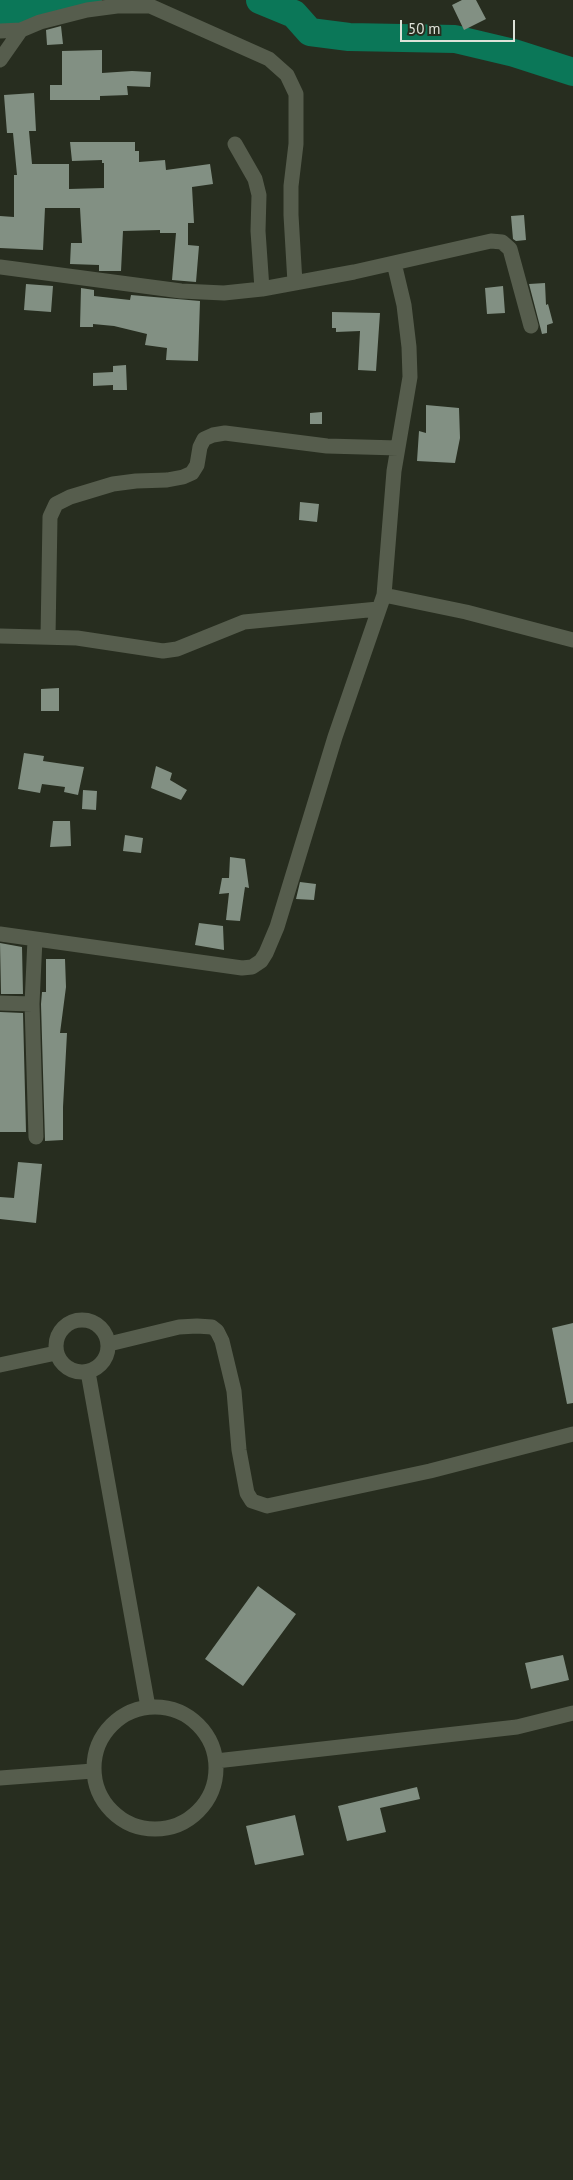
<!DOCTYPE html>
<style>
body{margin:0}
#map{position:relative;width:573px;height:2180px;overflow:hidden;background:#272d1f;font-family:"PT Sans",sans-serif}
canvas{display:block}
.scale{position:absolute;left:400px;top:20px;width:115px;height:22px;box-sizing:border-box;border:2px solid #dee2d9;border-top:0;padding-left:6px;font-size:15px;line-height:18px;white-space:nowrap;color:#dee2d9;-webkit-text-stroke:4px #272d1f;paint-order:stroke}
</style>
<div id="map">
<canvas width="573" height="2180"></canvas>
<div class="scale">50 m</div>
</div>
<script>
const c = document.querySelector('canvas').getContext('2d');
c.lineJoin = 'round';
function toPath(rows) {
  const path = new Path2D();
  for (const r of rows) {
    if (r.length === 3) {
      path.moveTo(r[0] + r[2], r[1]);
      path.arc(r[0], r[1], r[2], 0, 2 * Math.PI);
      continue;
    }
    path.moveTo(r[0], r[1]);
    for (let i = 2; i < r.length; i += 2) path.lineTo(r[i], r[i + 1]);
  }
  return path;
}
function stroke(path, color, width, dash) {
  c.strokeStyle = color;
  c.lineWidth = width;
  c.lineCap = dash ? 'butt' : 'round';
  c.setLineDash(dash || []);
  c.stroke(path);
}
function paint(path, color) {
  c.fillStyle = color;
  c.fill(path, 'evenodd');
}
const river = toPath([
 [260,0,294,14,310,32,349,37,455,39,514,53,573,72],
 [0,11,41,13,88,0]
]);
const building = toPath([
 [462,0,476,0,486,19,464,30,452,5],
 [61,26,63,44,47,45,46,30],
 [102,50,102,73,132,71,151,72,150,87,127,86,128,95,100,96,100,100,50,100,50,85,62,85,62,51],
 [34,93,36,131,29,131,32,164,69,164,69,189,104,188,104,163,102,163,102,160,72,161,70,142,135,142,135,151,139,151,139,162,165,160,166,170,210,164,213,184,192,187,194,223,188,223,188,245,199,246,196,282,172,280,176,233,160,233,160,230,123,231,121,271,99,271,99,265,70,264,71,243,82,243,80,208,45,208,43,250,0,248,0,216,14,217,14,175,17,175,13,133,7,133,4,95],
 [524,215,526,240,516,241,513,239,511,216],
 [545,283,546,305,548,304,553,323,547,325,547,333,542,334,529,284],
 [26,284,53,286,51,312,24,310],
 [503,286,505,313,487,314,485,288],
 [81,288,94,290,94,296,130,300,131,295,200,301,198,361,166,360,167,348,145,345,147,334,114,326,93,324,93,327,80,327],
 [332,312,380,313,376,371,358,370,360,331,336,332,336,328,332,328],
 [126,365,127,390,113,390,113,385,93,386,93,373,113,372,113,366],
 [426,405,459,408,460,438,455,463,417,461,419,431,426,433],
 [322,412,322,424,310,424,310,413],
 [300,502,319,504,317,522,299,520],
 [59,688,59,711,41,711,41,689],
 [24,753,44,756,43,761,84,767,78,795,64,792,65,787,42,784,40,793,18,789],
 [156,766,172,773,170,780,187,790,181,800,151,788],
 [83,790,97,791,96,810,82,809],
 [53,821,70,821,71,846,50,847],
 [125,835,143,838,141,853,123,851],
 [230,857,245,859,249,888,245,887,240,921,226,920,229,893,219,894,222,878,229,878],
 [300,882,316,884,314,900,296,899],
 [199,923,223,926,224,950,195,945],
 [0,943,22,947,23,994,1,994],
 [46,959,65,959,66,987,60,1033,67,1033,63,1107,63,1140,45,1141,41,1004,42,992,46,992],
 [0,1012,23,1013,26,1132,0,1132],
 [18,1162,42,1164,36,1223,0,1219,0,1197,14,1198],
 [573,1323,573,1403,567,1404,552,1328],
 [258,1586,296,1614,243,1686,205,1659],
 [563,1655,569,1680,531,1689,525,1663],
 [417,1787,420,1799,380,1808,386,1832,347,1841,338,1806],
 [295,1815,304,1855,255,1865,246,1826]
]);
const street = toPath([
 [0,31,21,30,40,22,87,10,117,6,150,6,269,59,287,75,296,94,296,144,291,186,291,215,295,283],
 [0,60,21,30],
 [235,144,255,179,259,195,258,231,262,289],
 [0,267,181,291,224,293,262,289,354,272,491,241,502,242,510,249,531,326],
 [384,595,466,612,573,640],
 [0,636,77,638,163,651,177,649,244,622,378,609],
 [48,637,50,517,56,504,70,497,113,484,136,481,167,480,183,477,192,473,197,465,200,447,204,439,213,435,225,433,327,446,398,448],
 [0,934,242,968,252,967,261,961,266,953,277,927,335,737,384,595,394,471,410,377,409,347,404,305,394,263],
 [35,939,32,1004,36,1137],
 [0,1003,32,1004],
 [82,1346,26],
 [109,1344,179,1327,197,1326,212,1327,217,1331,222,1341,234,1391,239,1450,247,1493,252,1501,267,1506,430,1471,573,1434],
 [0,1365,56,1353],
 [88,1372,148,1707],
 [155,1768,61],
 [216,1761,517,1727,573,1713],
 [0,1778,93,1771]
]);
stroke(river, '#0b7758', 28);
paint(building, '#829083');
stroke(street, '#565d4d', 15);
</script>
